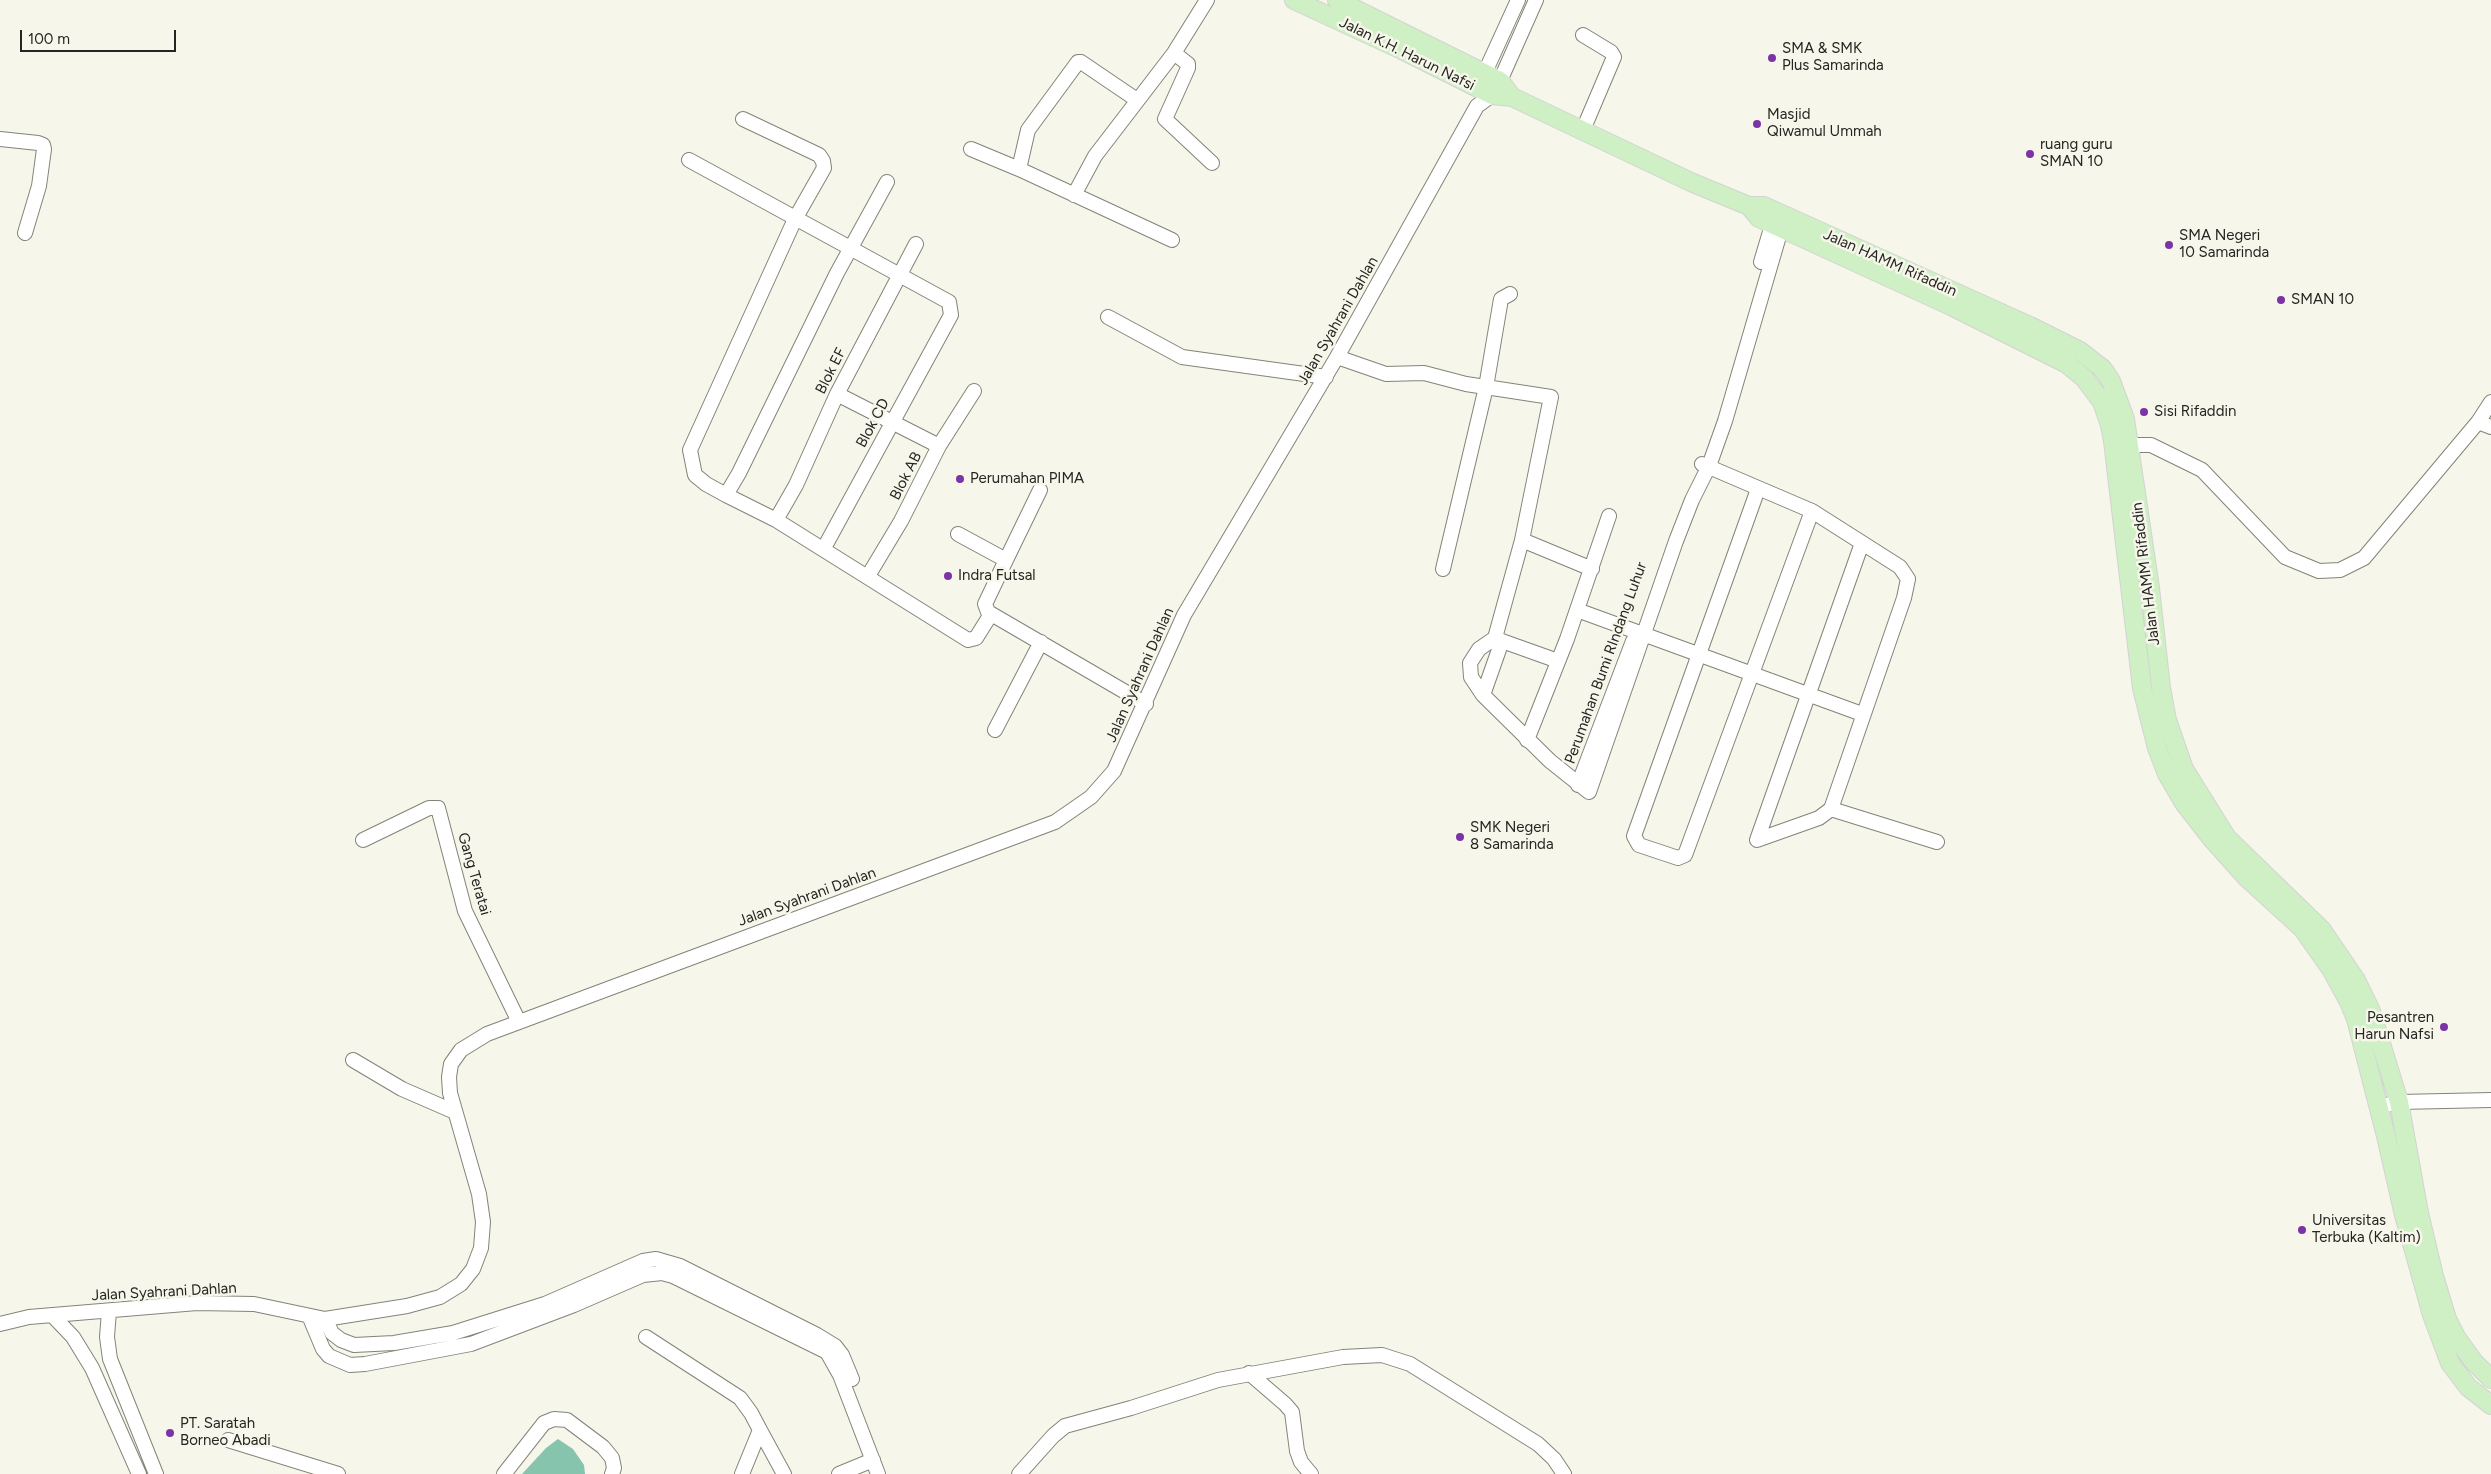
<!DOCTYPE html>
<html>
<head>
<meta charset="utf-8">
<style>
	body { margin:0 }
	#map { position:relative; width:2491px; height:1474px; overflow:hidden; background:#f6f6eb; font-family:Figtree,sans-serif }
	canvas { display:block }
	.scale { position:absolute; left:20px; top:30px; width:156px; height:22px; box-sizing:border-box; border:2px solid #252521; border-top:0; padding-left:6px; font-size:15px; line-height:18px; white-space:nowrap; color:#252521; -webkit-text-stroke:4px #f6f6eb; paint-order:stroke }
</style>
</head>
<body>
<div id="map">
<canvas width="2491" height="1474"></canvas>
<div class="scale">100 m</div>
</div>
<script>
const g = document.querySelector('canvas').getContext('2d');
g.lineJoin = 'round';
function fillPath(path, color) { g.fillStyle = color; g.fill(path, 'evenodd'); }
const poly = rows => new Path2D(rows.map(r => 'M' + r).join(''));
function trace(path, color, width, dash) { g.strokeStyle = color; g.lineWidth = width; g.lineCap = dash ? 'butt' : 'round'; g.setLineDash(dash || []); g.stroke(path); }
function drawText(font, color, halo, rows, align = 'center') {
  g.font = font + ' Figtree,sans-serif'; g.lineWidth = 5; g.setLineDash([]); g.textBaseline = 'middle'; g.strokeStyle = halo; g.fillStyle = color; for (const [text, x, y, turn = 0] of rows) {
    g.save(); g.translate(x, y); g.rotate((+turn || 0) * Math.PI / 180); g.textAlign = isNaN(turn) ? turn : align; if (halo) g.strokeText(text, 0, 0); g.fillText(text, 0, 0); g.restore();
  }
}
const water = poly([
	[558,1439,573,1449,584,1465,585,1474,522,1474,546,1448]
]);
const minor = poly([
	[1174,53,1188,64,1188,68,1165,119,1212,163],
	[1481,81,1518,0],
	[1137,100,1081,62,1078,62,1028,130,1019,169,1172,240],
	[1583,130,1614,57,1611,52,1583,35],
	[0,139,38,143,43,145,44,149,39,186,25,233],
	[971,149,1019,169],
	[689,160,949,302,951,315,824,548],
	[1074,195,1095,156,1174,53,1207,0],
	[916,244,837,394,796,485,776,520,968,640,976,638,991,614],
	[1761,262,1775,215],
	[1108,317,1182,357,1326,377],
	[1337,357,1386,374,1424,373,1466,384,1551,397,1522,540,1495,638,1502,641,1483,695,1550,761,1589,792,1676,541,1692,500,1709,466,1725,421,1784,219],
	[837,394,939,446],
	[2478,422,2491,402],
	[2129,445,2151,445,2202,470,2285,557,2319,571,2340,570,2364,558,2478,422,2491,427],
	[1702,464,1812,511,1900,567,1908,579,1904,598,1831,809,1819,818,1757,840,1862,543],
	[1758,489,1634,836,1639,845,1678,858,1685,855,1812,511],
	[726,495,706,484,695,475,690,450,795,219,824,168,823,161,819,155,743,119],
	[776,520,726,495,739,473,837,273,887,182],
	[958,534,1006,560,985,604,988,612,1146,704],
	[1522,540,1592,569],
	[1006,560,1040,490],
	[1443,569,1486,387,1501,299,1510,294],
	[868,576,901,521,939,446,974,391],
	[1577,610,1862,714],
	[1502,641,1558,661],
	[1483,695,1471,677,1470,663,1479,649,1495,638],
	[995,730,1041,642],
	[1527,740,1567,639,1609,516],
	[1578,785,1633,641],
	[1831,809,1937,842],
	[363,840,429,808,438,808,465,911,519,1022],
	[353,1060,402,1089,455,1112],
	[2378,1107,2399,1102,2491,1100],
	[109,1311,107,1337,110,1359,156,1474],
	[52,1315,73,1337,92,1368,139,1474],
	[310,1318,323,1349,329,1356,350,1365,365,1364,471,1344,574,1305,643,1275,662,1273,673,1276,827,1352,840,1375,878,1474],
	[325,1319,332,1333,341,1340,354,1345,394,1343,453,1333,545,1304,643,1261,656,1259,680,1266,817,1335,835,1346,842,1355,852,1379],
	[0,1324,29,1317,197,1303,254,1304,325,1319,407,1306,440,1297,461,1284,473,1269,481,1248,483,1222,479,1194,450,1093,449,1077,451,1064,461,1050,487,1034,1055,822,1091,797,1114,771,1184,615,1337,357,1477,106,1492,95,1500,81,1536,0],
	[646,1337,740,1398,751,1413,760,1430,742,1474],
	[1249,1373,1285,1404,1292,1412,1297,1451,1301,1462,1311,1474],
	[760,1430,784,1474],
	[228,1440,338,1474],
	[504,1474,544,1423,554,1419,567,1420,603,1447,612,1458,614,1468,612,1474],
	[839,1474,873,1460],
	[1019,1474,1053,1436,1065,1426,1131,1408,1218,1380,1343,1357,1382,1355,1410,1364,1538,1444,1554,1459,1564,1474]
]);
const major = poly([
	[1294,0,1402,50,1492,95,1512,97,1693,183,1749,206,1764,206,2030,326,2080,351,2103,369,2111,381,2125,419,2150,588,2161,688,2167,720,2184,769,2227,838,2322,930,2356,980,2371,1011,2399,1102,2419,1213,2434,1276,2447,1319,2456,1337,2474,1362,2491,1379],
	[1337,0,1500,81,1512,97],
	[1749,206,1759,218,1951,306,2067,364,2084,378,2102,402,2110,425,2113,441,2142,688,2157,748,2167,774,2184,803,2212,839,2246,877,2302,928,2331,969,2349,1002,2356,1019,2386,1136,2404,1215,2432,1315,2450,1363,2468,1387,2491,1405]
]);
const markers = [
	[1772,58,5,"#7c33a5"],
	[1757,124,5,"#7c33a5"],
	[2030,154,5,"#7c33a5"],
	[2169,245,5,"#7c33a5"],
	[2281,300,5,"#7c33a5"],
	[2144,412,5,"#7c33a5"],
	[960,479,5,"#7c33a5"],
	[948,576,5,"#7c33a5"],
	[1460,837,5,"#7c33a5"],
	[2444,1027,5,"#7c33a5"],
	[2302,1230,5,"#7c33a5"],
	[170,1433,5,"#7c33a5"]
];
const poiNames = [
	["SMA & SMK",1782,49],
	["Plus Samarinda",1782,66],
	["Masjid",1767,115],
	["Qiwamul Ummah",1767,132],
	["ruang guru",2040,145],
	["SMAN 10",2040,162],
	["SMA Negeri",2179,236],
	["10 Samarinda",2179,253],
	["SMAN 10",2291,300],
	["Sisi Rifaddin",2154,412],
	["Perumahan PIMA",970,479],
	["Indra Futsal",958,576],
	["SMK Negeri",1470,828],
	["8 Samarinda",1470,845],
	["Pesantren",2434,1018,"right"],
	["Harun Nafsi",2434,1035,"right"],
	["Universitas",2312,1221],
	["Terbuka (Kaltim)",2312,1238],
	["PT. Saratah",180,1424],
	["Borneo Abadi",180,1441]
];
const streetNames = [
	["Jalan K.H. Harun Nafsi",1407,54,26],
	["Jalan HAMM Rifaddin",1890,263,24],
	["Jalan Syahrani Dahlan",1338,321,-60],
	["Blok EF",831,371,-63],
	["Blok CD",873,423,-62],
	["Blok AB",906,476,-63],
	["Jalan HAMM Rifaddin",2146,574,-97],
	["Perumahan Bumi RIndang Luhur",1606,663,-70],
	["Jalan Syahrani Dahlan",1140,675,-66],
	["Gang Teratai",474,874,74],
	["Jalan Syahrani Dahlan",807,897,-20],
	["Jalan Syahrani Dahlan",164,1292,-3]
];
fillPath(water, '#86c4ae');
trace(minor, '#838379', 16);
trace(major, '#d3d3d3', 20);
trace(minor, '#fff', 14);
trace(major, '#cef0c4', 18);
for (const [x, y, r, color] of markers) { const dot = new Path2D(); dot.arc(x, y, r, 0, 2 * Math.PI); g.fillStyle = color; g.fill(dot); trace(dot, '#f6f6eb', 2); }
drawText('15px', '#252521', '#f6f6eb', poiNames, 'left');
drawText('15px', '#252521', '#f6f6eb', streetNames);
</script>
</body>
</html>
